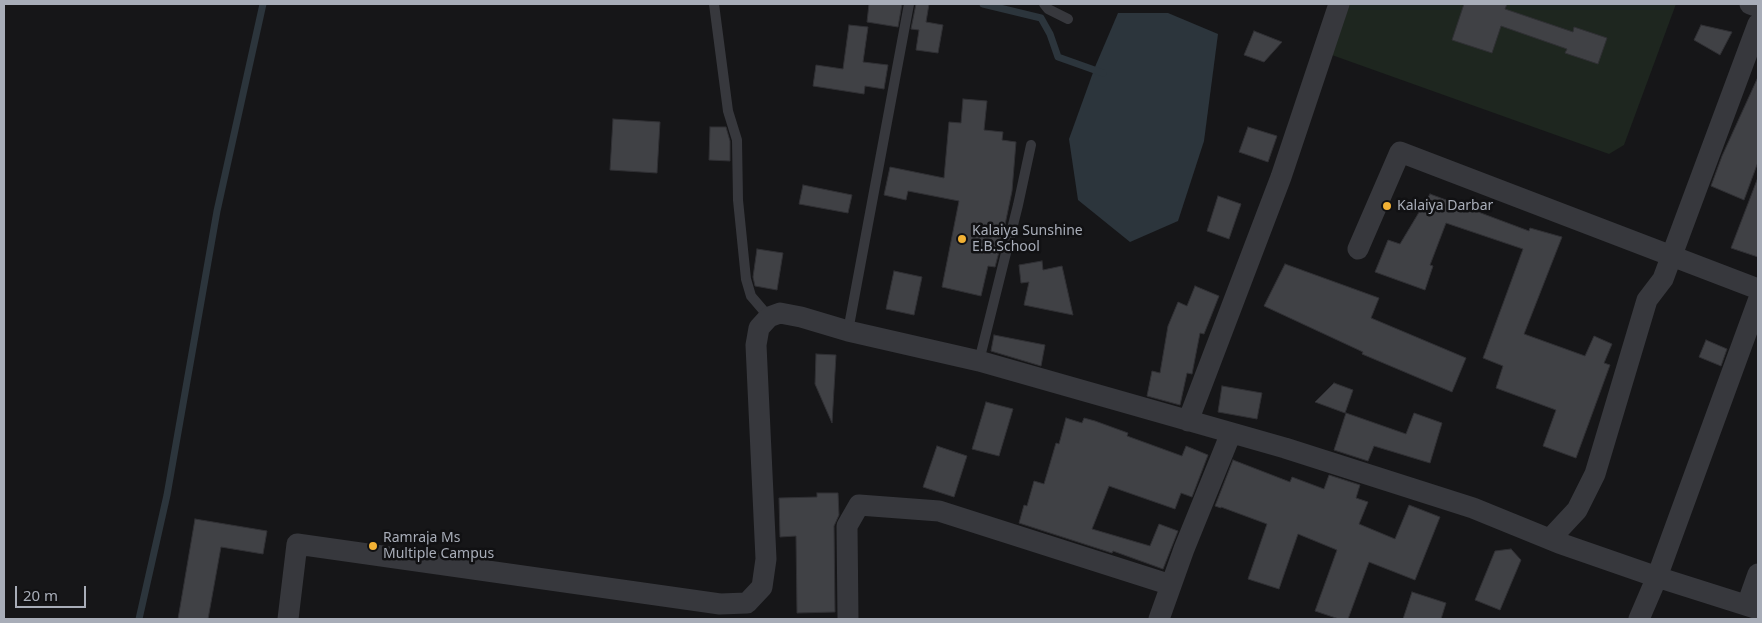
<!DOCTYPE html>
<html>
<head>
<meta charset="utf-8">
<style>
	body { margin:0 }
	#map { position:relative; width:1762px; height:623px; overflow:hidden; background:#161618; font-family:"Noto Sans",sans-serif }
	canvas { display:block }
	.frame { position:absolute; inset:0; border:5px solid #a8adb8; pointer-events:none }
	.scale { position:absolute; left:15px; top:586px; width:71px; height:22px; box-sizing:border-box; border:2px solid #a8adb8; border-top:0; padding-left:6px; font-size:15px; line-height:18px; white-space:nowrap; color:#a8adb8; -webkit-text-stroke:4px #111113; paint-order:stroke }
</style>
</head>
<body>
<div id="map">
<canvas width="1762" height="623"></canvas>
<div class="frame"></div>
<div class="scale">20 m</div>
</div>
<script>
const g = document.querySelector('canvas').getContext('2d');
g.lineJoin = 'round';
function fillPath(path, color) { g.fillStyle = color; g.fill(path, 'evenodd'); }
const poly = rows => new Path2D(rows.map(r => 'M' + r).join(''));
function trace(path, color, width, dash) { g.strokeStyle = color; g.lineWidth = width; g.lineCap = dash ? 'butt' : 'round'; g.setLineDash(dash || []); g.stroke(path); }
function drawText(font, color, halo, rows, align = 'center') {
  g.font = font + ' "Noto Sans",sans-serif'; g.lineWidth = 5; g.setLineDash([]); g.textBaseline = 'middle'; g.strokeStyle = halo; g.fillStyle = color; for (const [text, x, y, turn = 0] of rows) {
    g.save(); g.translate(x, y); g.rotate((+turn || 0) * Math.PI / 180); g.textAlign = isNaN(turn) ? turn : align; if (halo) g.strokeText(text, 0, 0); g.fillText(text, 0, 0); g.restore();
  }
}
const green = poly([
	[1348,4,1676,4,1624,145,1609,154,1329,54]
]);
const water = poly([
	[1118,13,1168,13,1218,34,1204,141,1178,221,1130,242,1078,200,1069,139,1095,67]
]);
const stream = poly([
	[983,4,1041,18,1050,34,1058,57,1103,73],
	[139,619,167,495,217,211,263,4]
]);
const building = poly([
	[869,4,902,4,898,27,867,22,869,4],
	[916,4,929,4,926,22,943,25,938,53,916,50,919,30,911,29,916,4],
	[1464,4,1507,4,1505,9,1573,32,1574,27,1607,38,1598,64,1565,53,1567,49,1501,26,1492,53,1452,40,1464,4],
	[849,25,868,27,863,62,888,65,884,89,865,86,864,94,813,86,816,65,843,69,849,25],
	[1701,25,1732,32,1720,55,1694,40,1701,25],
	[1254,31,1282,42,1264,62,1244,55,1254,31],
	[1758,77,1758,162,1744,200,1711,186,1722,156,1758,77],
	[963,99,987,101,984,130,1003,132,1002,140,1016,142,1012,191,1001,244,995,267,988,266,981,296,942,287,959,201,908,191,906,200,884,195,890,167,944,178,949,122,961,123,963,99],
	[613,119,660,122,657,173,610,170,613,119],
	[710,127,726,127,730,141,730,161,709,160,710,127],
	[1248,127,1277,136,1268,162,1239,152,1248,127],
	[1757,180,1758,180,1758,257,1731,248,1757,180],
	[803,185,852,195,848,213,799,204,803,185],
	[1430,194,1529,231,1530,228,1562,237,1524,334,1585,356,1594,336,1612,344,1604,363,1610,365,1576,458,1543,446,1556,410,1496,388,1503,366,1483,358,1523,249,1446,223,1430,265,1433,266,1425,290,1375,272,1388,240,1400,244,1430,194],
	[1218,196,1241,204,1229,239,1207,231,1218,196],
	[757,249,783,253,777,290,755,286,753,277,757,249],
	[1042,261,1043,270,1062,266,1073,315,1024,305,1029,282,1021,283,1019,265,1042,261],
	[1285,264,1379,298,1371,318,1466,358,1452,392,1362,354,1363,352,1264,306,1285,264],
	[894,271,922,277,914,315,886,309,894,271],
	[1195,286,1219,296,1204,334,1200,333,1192,374,1187,373,1180,405,1147,396,1152,371,1160,373,1168,326,1178,302,1187,306,1195,286],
	[994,335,1045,345,1041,366,991,351,994,335],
	[1706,340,1727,349,1721,366,1699,357,1706,340],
	[816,354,836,355,832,423,815,384,816,354],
	[1334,383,1353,390,1345,413,1315,402,1334,383],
	[1222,386,1262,393,1257,419,1218,412,1222,386],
	[986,402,1013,409,999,456,972,449,986,402],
	[1346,413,1406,434,1414,413,1442,423,1430,463,1374,446,1368,461,1334,450,1346,413],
	[1066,418,1082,423,1084,418,1095,421,1128,433,1127,436,1182,456,1186,446,1208,455,1192,497,1181,493,1175,509,1109,486,1092,529,1150,546,1159,524,1178,531,1163,569,1113,551,1112,553,1019,523,1024,505,1027,506,1034,481,1044,484,1056,443,1059,444,1066,418],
	[937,446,967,456,954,497,923,487,937,446],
	[1233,460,1290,482,1292,477,1324,489,1329,475,1360,485,1356,498,1368,502,1359,524,1395,539,1409,505,1440,517,1415,580,1369,562,1348,619,1339,619,1315,611,1337,550,1298,534,1279,589,1248,579,1267,524,1221,507,1221,508,1215,506,1233,460],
	[817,493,838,493,839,515,834,526,835,612,797,613,796,536,780,537,779,498,817,497,817,493],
	[195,519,267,531,263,554,221,547,208,619,178,619,195,519],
	[1511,549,1521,560,1500,610,1475,600,1495,551,1511,549],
	[1412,592,1446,603,1441,619,1403,619,1412,592]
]);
const lane = poly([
	[714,4,728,111,737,140,738,200,746,279,751,296,769,317],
	[1044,4,1048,9,1068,19],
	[848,331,909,4],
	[979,361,1018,205,1031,145]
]);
const street = poly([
	[1750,4,1758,7],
	[1358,249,1400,152,1758,289],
	[1188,421,1281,177,1339,4],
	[1550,539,1577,510,1595,474,1647,300,1663,279,1758,24],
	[1747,605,1758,574],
	[288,619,297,544,720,604,747,603,762,587,766,559,756,345,759,328,769,317,780,313,801,317,848,331,979,361,1285,448,1473,508,1559,543,1657,577,1758,609],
	[848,619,847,526,859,505,939,511,1171,585],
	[1159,619,1184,549,1231,433],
	[1639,619,1657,577,1758,301]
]);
const markers = [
	[1387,206,5,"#f2b134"],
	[962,239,5,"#f2b134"],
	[373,546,5,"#f2b134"]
];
const poiNames = [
	["Kalaiya Darbar",1397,206],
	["Kalaiya Sunshine",972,231],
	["E.B.School",972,247],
	["Ramraja Ms",383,538],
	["Multiple Campus",383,554]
];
fillPath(green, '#1e261f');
fillPath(water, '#2c353c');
trace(stream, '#2c353c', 7);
fillPath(building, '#404145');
trace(building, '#303034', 1);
trace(lane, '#37383d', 10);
trace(street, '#37383d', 21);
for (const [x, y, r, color] of markers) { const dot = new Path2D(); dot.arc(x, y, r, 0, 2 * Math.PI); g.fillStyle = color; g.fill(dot); trace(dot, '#111113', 2); }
drawText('14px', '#a8adb8', '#111113', poiNames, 'left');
</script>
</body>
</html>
